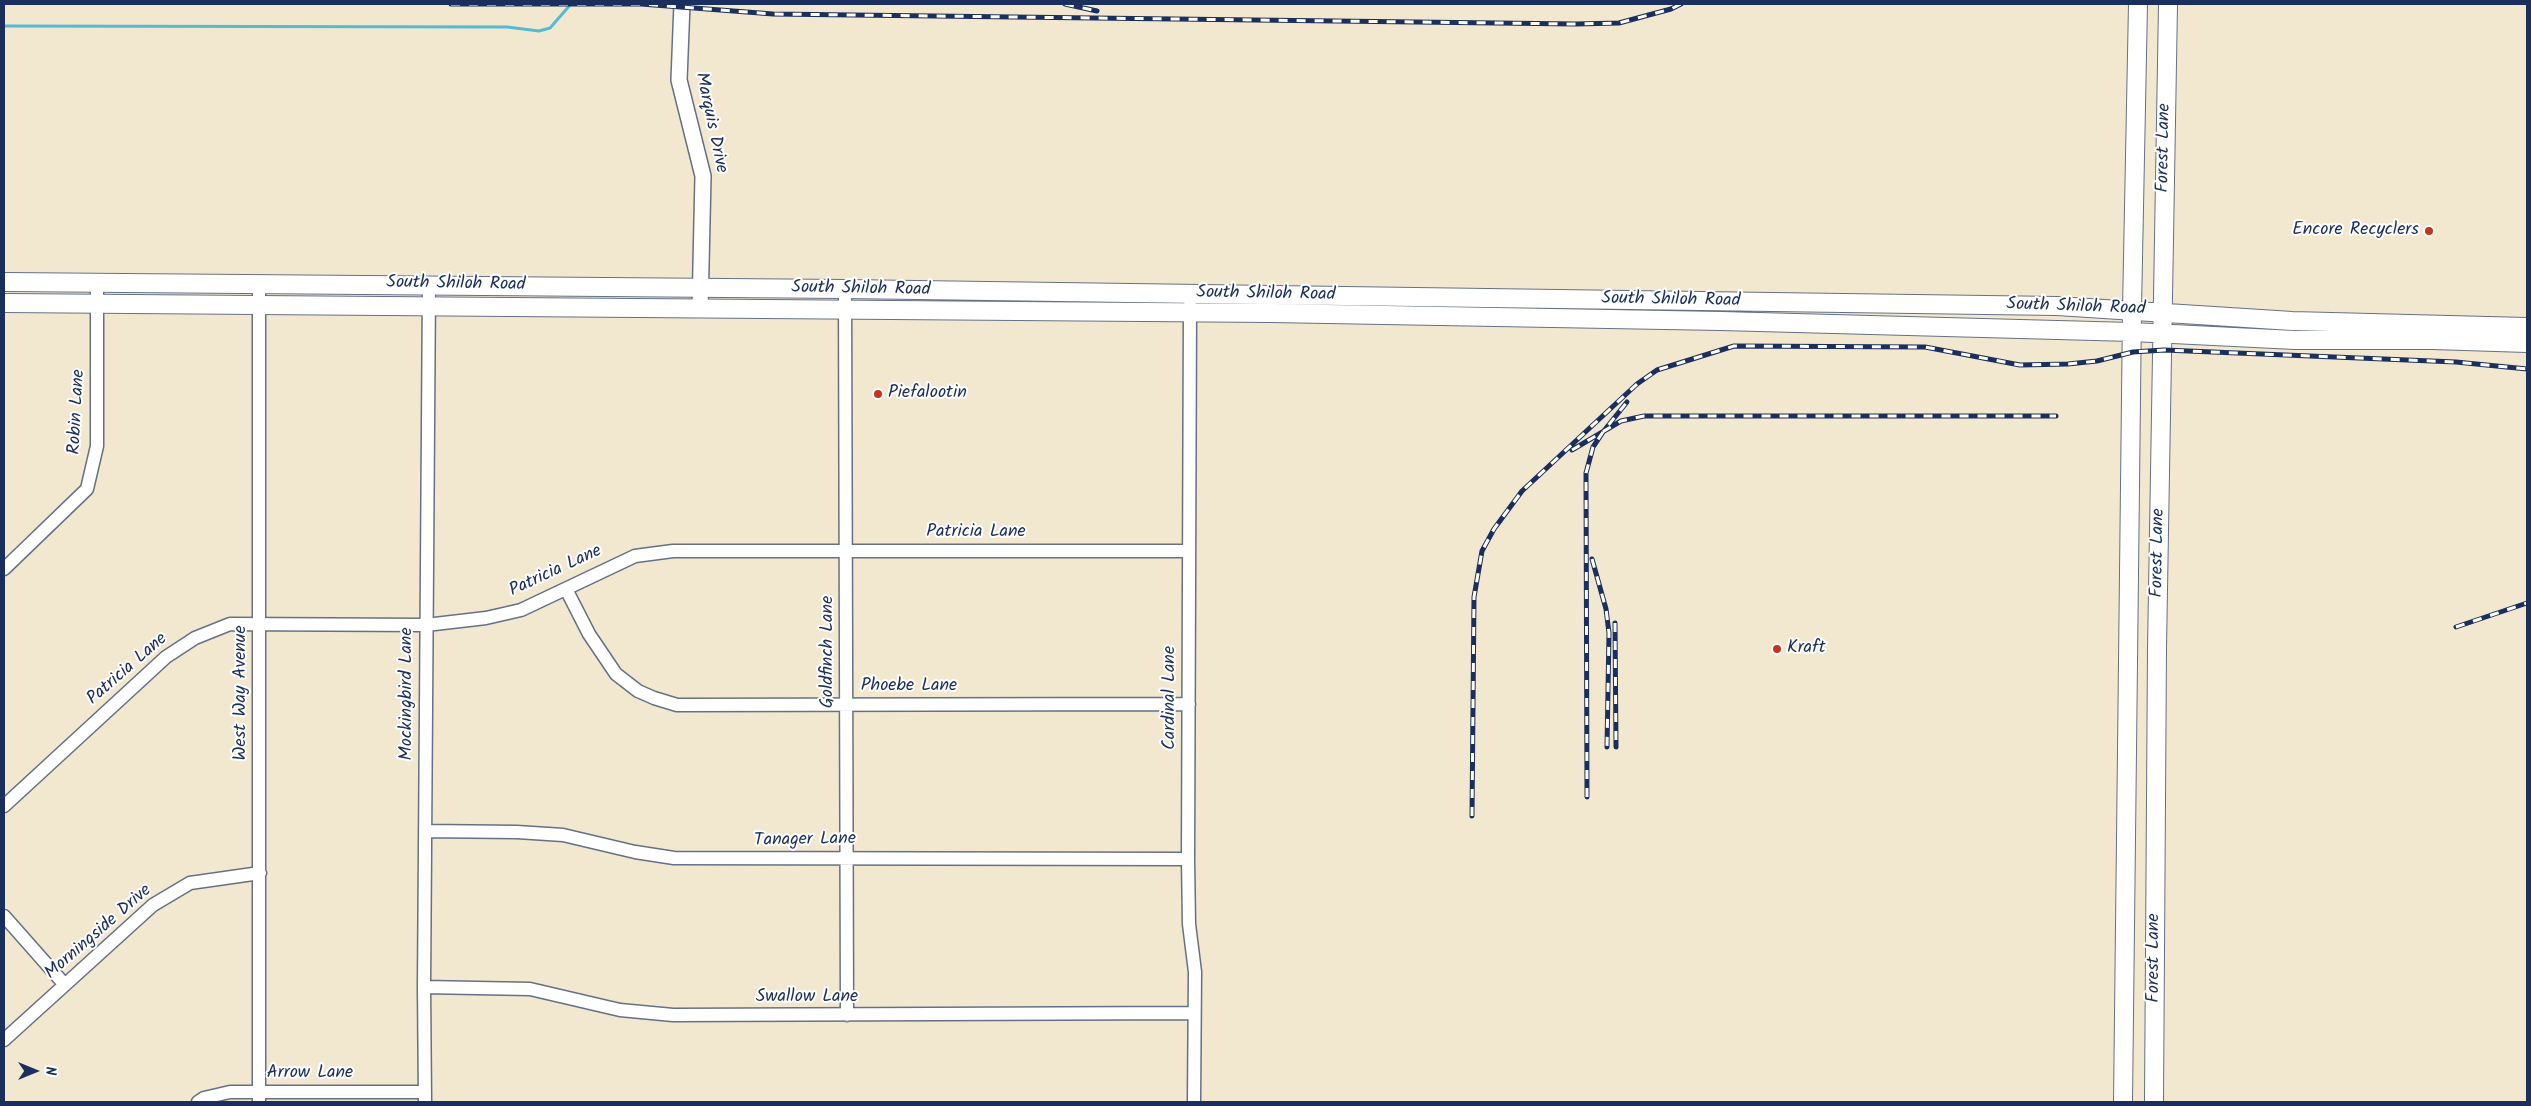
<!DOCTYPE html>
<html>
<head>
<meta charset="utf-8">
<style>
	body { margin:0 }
	#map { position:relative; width:2531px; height:1106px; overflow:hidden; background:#f2e8cf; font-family:Kalam,sans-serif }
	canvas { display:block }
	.frame { position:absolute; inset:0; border:5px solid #1b2f5e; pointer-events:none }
	.north { position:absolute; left:10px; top:1046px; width:50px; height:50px; -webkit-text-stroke:4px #fff; paint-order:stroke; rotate:90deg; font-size:14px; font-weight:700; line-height:20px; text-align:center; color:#1b2f5e }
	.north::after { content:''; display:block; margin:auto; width:18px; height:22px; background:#1b2f5e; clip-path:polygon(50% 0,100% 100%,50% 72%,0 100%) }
</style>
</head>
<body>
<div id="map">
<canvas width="2531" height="1106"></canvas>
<div class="frame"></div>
<div class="north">N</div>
</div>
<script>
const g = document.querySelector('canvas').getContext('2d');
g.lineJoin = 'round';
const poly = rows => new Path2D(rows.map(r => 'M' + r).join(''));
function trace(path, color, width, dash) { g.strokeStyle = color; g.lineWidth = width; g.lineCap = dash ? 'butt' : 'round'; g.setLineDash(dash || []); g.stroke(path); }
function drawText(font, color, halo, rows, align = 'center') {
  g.font = font + ' Kalam,sans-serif'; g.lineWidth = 4; g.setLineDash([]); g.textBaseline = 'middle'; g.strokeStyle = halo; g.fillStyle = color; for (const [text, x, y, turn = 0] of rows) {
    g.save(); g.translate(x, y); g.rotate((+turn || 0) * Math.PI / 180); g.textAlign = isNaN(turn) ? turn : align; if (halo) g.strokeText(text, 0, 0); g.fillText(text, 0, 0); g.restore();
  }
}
const stream = poly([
	[4,26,507,27,539,31,550,28,571,4]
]);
const minor = poly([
	[845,289,847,1015],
	[1190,305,1188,859,1189,924,1195,972,1194,1102],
	[4,569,87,489,97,446,97,282],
	[566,589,589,634,616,674,638,691,654,698,677,705,1189,704],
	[4,806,166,657,195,638,230,624,426,625,486,618,521,610,635,556,673,551,1189,551],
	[425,831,517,832,563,835,635,852,674,858,1188,859],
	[4,916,65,985],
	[424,987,530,989,620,1010,673,1015,1194,1013],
	[4,1040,153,905,190,883,260,873],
	[198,1102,204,1098,230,1092,425,1092],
	[259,1102,259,283],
	[425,1102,424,987,429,285]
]);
const tertiary = poly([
	[682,4,679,80,703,176,700,309]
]);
const secondary = poly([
	[4,282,845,289,2057,306,2292,321,2527,327],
	[4,303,1271,313,1721,321,2132,332,2295,340,2433,340,2527,343],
	[2123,1102,2132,309,2138,4],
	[2154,1102,2157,648,2168,4]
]);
const rail = poly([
	[451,4,641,4,773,14,1576,24,1619,23,1671,9,1681,4],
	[1065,4,1097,11],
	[1572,450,1621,421,1644,416,2056,416],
	[1592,559,1606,609,1609,633,1607,747],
	[1615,623,1616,747],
	[2456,627,2527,603],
	[1587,797,1586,473,1593,447,1603,432,1627,402],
	[1472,816,1474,597,1482,551,1494,529,1522,491,1637,384,1657,370,1734,346,1925,347,2020,365,2068,364,2097,361,2133,352,2164,350,2456,362,2527,369]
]);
const markers = [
	[2429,231,5,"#c8321e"],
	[878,394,5,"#c8321e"],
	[1777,649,5,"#c8321e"]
];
const streetNames = [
	["Marquis Drive",710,123,78],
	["Forest Lane",2165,148,-89],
	["South Shiloh Road",456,285,1],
	["South Shiloh Road",861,290,1],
	["South Shiloh Road",1266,295,1],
	["South Shiloh Road",1671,301,1],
	["South Shiloh Road",2076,308,2],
	["Robin Lane",78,412,-87],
	["Patricia Lane",976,533],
	["Forest Lane",2159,553,-89],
	["Patricia Lane",556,572,-25],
	["Goldfinch Lane",829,652,-90],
	["Patricia Lane",128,670,-41],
	["Phoebe Lane",909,687],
	["West Way Avenue",242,693,-90],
	["Mockingbird Lane",408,694,-90],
	["Cardinal Lane",1171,698,-90],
	["Tanager Lane",805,841,-1],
	["Morningside Drive",99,933,-41],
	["Forest Lane",2155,958,-90],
	["Swallow Lane",807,998],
	["Arrow Lane",310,1074]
];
const poiNames = [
	["Encore Recyclers",2419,231,"right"],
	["Piefalootin",888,394],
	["Kraft",1787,649]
];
trace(stream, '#54bbd2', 3);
trace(minor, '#667086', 15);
trace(tertiary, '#667086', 18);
trace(secondary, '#667086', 20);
trace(minor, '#fff', 12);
trace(tertiary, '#fff', 15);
trace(secondary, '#fff', 18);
trace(rail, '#1b2f5e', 5);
trace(rail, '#fff', 3, [9]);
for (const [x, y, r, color] of markers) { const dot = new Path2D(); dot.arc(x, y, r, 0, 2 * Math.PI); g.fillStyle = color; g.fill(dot); trace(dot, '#fff', 2); }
drawText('18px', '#1b2f5e', '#fff', streetNames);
drawText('18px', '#1b2f5e', '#fff', poiNames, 'left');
</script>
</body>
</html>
